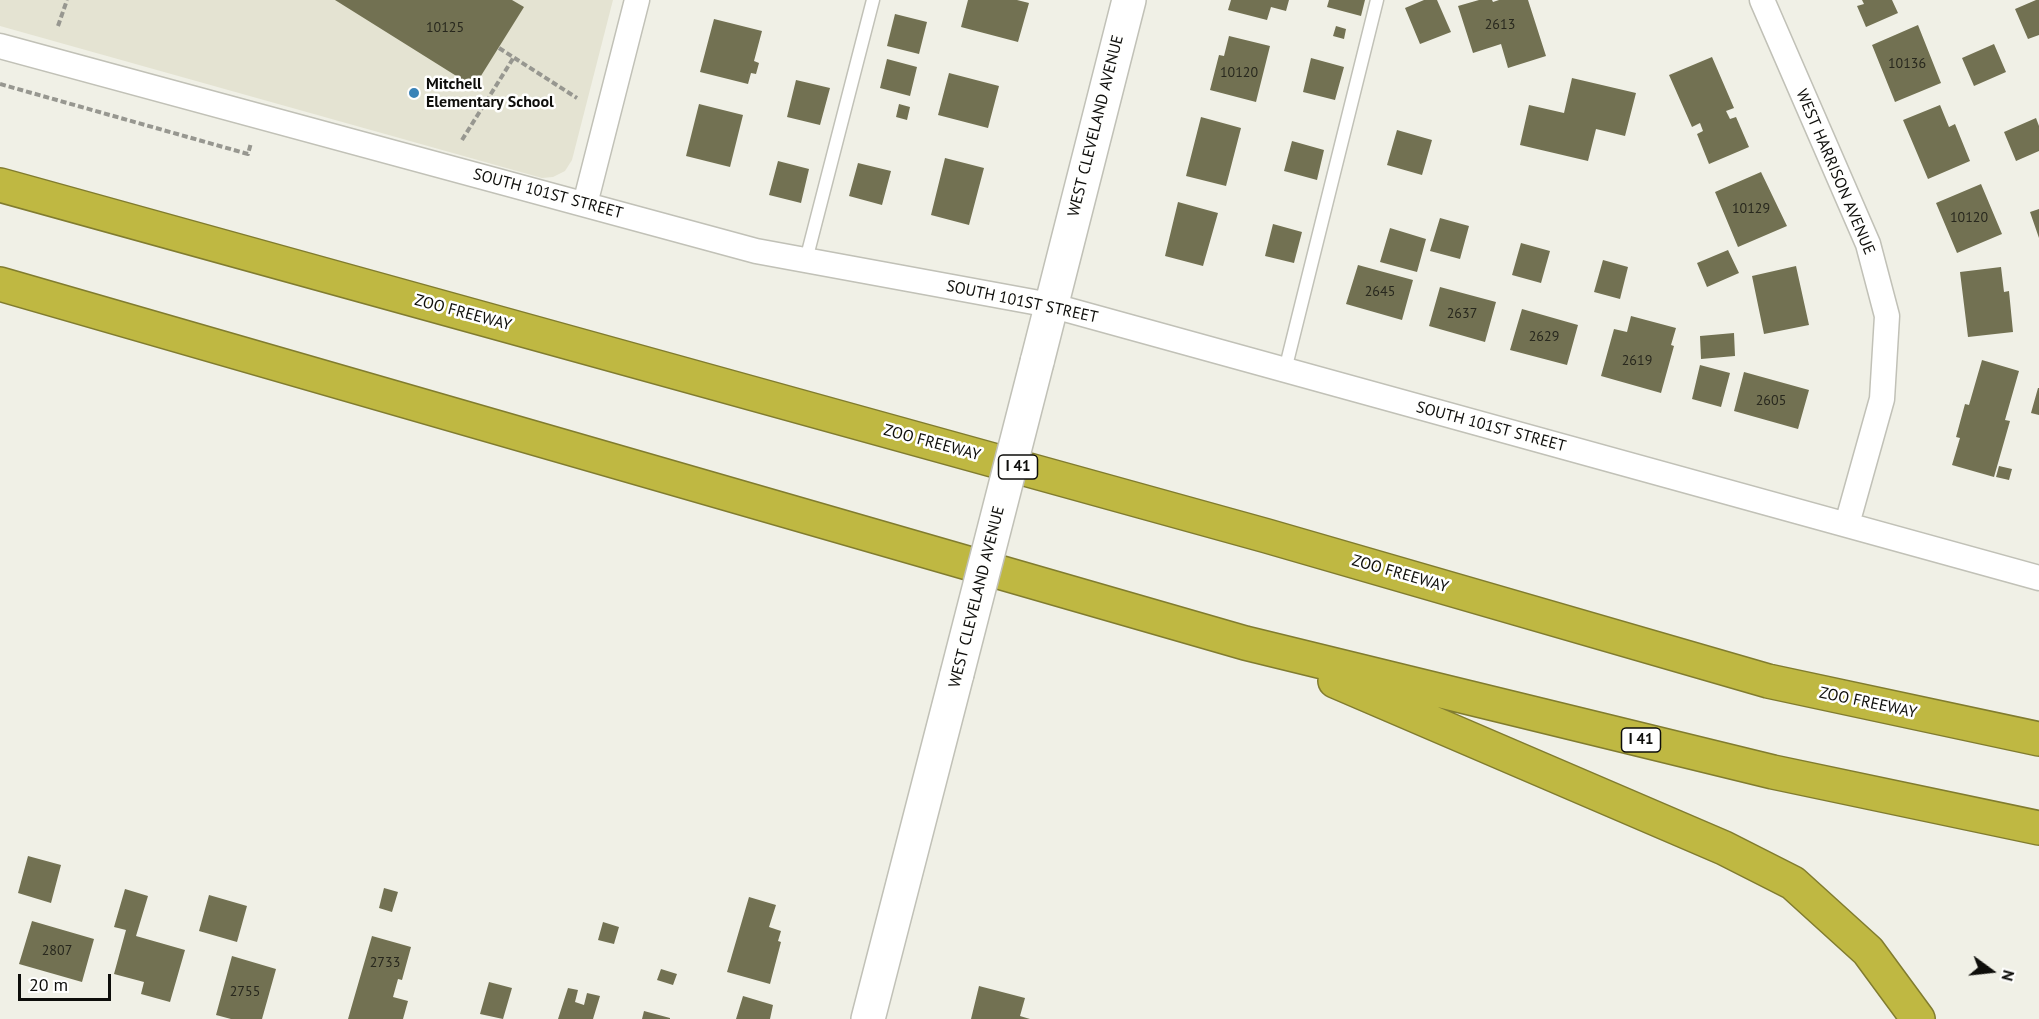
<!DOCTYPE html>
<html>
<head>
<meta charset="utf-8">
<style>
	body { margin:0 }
	#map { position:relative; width:2039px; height:1019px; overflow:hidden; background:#f0f0e6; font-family:"PT Sans",sans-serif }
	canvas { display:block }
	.north { position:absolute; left:1961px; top:941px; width:60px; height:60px; -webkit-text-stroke:4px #fffffe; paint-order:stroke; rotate:105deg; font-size:16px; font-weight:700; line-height:24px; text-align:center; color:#0e0e0b }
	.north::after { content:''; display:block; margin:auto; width:21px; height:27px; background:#0e0e0b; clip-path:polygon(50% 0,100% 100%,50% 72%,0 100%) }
	.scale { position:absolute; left:18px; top:974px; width:93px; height:27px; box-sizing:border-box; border:3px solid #0e0e0b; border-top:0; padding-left:8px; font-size:18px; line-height:21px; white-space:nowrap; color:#0e0e0b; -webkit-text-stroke:4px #fffffe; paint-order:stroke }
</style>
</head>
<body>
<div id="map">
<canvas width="2039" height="1019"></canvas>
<div class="north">N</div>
<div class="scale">20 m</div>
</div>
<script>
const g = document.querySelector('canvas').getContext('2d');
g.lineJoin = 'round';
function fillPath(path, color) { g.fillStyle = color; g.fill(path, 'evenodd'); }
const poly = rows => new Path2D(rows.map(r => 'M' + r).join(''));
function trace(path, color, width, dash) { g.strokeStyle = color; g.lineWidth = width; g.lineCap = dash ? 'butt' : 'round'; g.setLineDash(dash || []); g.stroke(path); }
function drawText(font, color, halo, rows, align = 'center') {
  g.font = font + ' "PT Sans",sans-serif'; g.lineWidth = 5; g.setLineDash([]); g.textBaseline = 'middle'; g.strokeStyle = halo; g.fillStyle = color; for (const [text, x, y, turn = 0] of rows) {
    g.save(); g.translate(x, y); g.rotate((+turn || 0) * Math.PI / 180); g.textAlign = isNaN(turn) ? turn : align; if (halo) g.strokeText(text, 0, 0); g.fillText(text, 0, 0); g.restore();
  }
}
const built = poly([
	[0,0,613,0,572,160,565,171,553,177,542,178,0,26]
]);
const building = poly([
	[335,0,512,0,524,7,474,87],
	[968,0,1017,0,1029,3,1018,42,961,27],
	[1231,0,1289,0,1286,11,1271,7,1267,20,1228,10],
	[1329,0,1365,0,1361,16,1327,7],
	[1424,0,1437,0,1451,32,1420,44,1405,8],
	[1479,0,1492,0,1493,2,1499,0,1528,0,1546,56,1508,68,1501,44,1473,53,1458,6],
	[1862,0,1892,0,1898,13,1866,27,1857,6,1864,4],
	[2036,0,2039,0,2039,35,2028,39,2015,9],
	[895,14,927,22,919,54,887,46],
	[714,19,762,31,754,61,759,63,756,74,751,73,748,84,700,72],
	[1918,25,1941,83,1895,102,1872,45],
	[1336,26,1346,29,1344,39,1333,36],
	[1229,36,1270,46,1256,102,1210,90,1219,55,1224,56],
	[1994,44,2006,72,1974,86,1962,58],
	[1712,57,1734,108,1726,111,1730,119,1736,117,1749,147,1709,164,1697,134,1703,131,1700,123,1692,127,1669,75],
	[1311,58,1344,67,1335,100,1303,92],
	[887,59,917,67,910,96,880,88],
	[949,73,999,86,988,128,938,115],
	[1572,78,1636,93,1625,136,1596,129,1588,161,1520,145,1529,105,1564,113],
	[796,80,830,88,820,125,787,117],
	[699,104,743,115,730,167,686,156],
	[899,104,910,107,907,120,896,117],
	[1940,105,1949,127,1955,124,1970,161,1928,179,1903,120],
	[1201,117,1241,128,1226,186,1186,176],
	[2036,118,2039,126,2039,151,2016,161,2004,132],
	[1397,130,1432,140,1422,175,1387,165],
	[1292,141,1324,150,1317,180,1284,171],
	[945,158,984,168,969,225,931,215],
	[778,161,809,169,801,203,769,195],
	[858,163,891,171,882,205,849,196],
	[1761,172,1787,226,1738,247,1715,192],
	[1981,184,2002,234,1957,253,1936,203],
	[1178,202,1218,213,1203,266,1165,256],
	[2039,209,2039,238,2030,212],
	[1440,218,1469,226,1460,259,1430,251],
	[1273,224,1302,232,1294,263,1265,256],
	[1390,228,1426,239,1417,272,1380,262],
	[1521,243,1550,251,1541,283,1512,275],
	[1728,250,1739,273,1707,287,1697,263],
	[1603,260,1628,267,1620,299,1594,292],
	[1358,265,1413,280,1402,320,1346,304],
	[1796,266,1809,325,1764,334,1752,276],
	[2001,267,2004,292,2009,291,2013,332,1968,337,1960,272],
	[1440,287,1496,302,1485,342,1429,326],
	[1522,309,1578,325,1567,365,1510,350],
	[1631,316,1676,328,1671,345,1674,346,1661,393,1601,376,1614,329,1627,332],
	[1734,333,1735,356,1701,359,1700,336],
	[1982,360,2019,371,2005,420,2010,421,1994,477,1952,465,1960,438,1956,437,1965,404,1969,405],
	[1700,365,1730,373,1721,407,1692,399],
	[1744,372,1809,390,1798,429,1734,411],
	[2038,388,2039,388,2039,415,2031,413],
	[1999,466,2012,469,2009,480,1996,477],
	[28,856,61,865,51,903,18,893],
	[384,888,398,892,392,912,379,908],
	[125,889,148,896,136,936,185,950,170,1002,141,994,144,982,114,974,126,930,114,927],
	[209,895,247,906,237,942,199,931],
	[749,897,776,905,769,927,781,931,778,941,781,942,770,984,727,972],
	[32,921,94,939,82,982,19,964],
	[603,922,619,927,614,944,598,940],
	[372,936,411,947,402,980,398,979,393,997,408,1001,403,1019,348,1019],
	[232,956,276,969,262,1019,231,1019,216,1015],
	[661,969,677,974,673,985,657,980],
	[489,982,512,988,503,1019,480,1014],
	[979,986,1025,998,1020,1016,1030,1019,971,1019],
	[568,988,578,990,575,1002,584,1005,587,993,600,996,593,1019,558,1019],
	[743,996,773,1005,770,1019,736,1019],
	[644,1011,670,1018,670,1019,642,1019]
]);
const path = poly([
	[58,26,67,0],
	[499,48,577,98],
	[0,84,248,154,251,143],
	[462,140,514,57]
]);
const lane = poly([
	[806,260,873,0],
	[1285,370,1377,0]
]);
const street = poly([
	[1762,0,1868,244,1887,316,1882,399,1847,524],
	[0,46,756,251,1050,305,2039,578],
	[585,204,637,0]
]);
const secondary = poly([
	[1037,362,1129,0],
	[868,1019,957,674]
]);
const highway = poly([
	[0,185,1267,536,1768,681,2039,739],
	[0,284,1245,643,1773,772,2039,828],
	[1335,681,1724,848,1793,883,1868,951,1918,1019]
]);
const secondaryBridge = poly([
	[957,674,1037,362]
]);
const markers = [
	[414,93,6,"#3983b7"]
];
const numberNames = [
	["2613",1500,25],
	["10125",445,28],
	["10136",1907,64],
	["10120",1239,73],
	["10129",1751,209],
	["10120",1969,218],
	["2645",1380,292],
	["2637",1462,314],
	["2629",1544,337],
	["2619",1637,361],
	["2605",1771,401],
	["2807",57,951],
	["2733",385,963],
	["2755",245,992]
];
const shields = [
	[1018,467,39],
	[1641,740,39]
];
const shieldNames = [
	["I 41",1018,467],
	["I 41",1641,740]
];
const poiNames = [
	["Mitchell",426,84],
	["Elementary School",426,102]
];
const streetNames = [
	["WEST CLEVELAND AVENUE",1096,126,-76],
	["WEST HARRISON AVENUE",1835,172,67],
	["SOUTH 101ST STREET",548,194,15],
	["SOUTH 101ST STREET",1022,302,12],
	["ZOO FREEWAY",463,313,15],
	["SOUTH 101ST STREET",1491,427,15],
	["ZOO FREEWAY",932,443,15],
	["ZOO FREEWAY",1400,574,16],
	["WEST CLEVELAND AVENUE",977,597,-76],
	["ZOO FREEWAY",1868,703,12]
];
fillPath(built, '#e4e3d2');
fillPath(building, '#727152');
trace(lane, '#c1c1b7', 15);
trace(street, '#c1c1b7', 27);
trace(secondary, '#c1c1b7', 36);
trace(highway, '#817c2f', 36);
trace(path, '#979790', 4, [6, 3]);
trace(lane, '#fff', 12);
trace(street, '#fff', 24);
trace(secondary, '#fff', 33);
trace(highway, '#bfb842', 33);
trace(secondaryBridge, '#c1c1b7', 36, []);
trace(secondaryBridge, '#fff', 33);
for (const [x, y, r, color] of markers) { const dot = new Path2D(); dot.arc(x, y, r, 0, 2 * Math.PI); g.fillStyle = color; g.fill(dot); trace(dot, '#fffffe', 2); }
drawText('14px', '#27271d', null, numberNames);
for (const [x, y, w] of shields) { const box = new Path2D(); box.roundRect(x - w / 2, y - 12, w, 24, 4.5); g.fillStyle = '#fffffe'; g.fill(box); trace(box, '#0e0e0b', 1.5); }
drawText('bold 15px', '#0e0e0b', null, shieldNames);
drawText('bold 16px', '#0e0e0b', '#fffffe', poiNames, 'left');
drawText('16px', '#0e0e0b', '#fffffe', streetNames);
</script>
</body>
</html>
